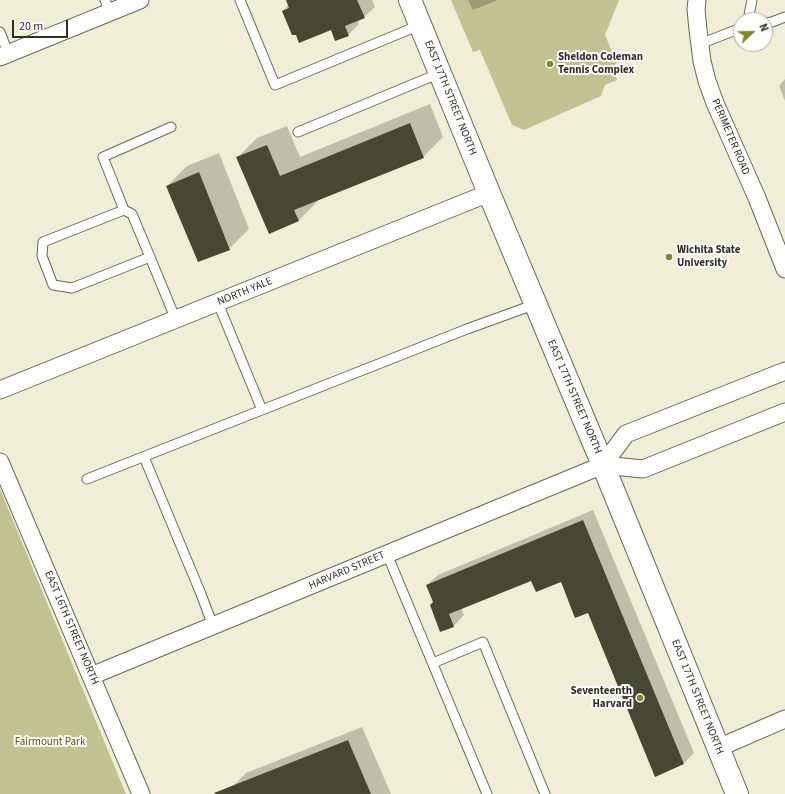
<!DOCTYPE html>
<html>
<head>
<meta charset="utf-8">
<style>
	body { margin:0 }
	#map { position:relative; width:785px; height:794px; overflow:hidden; background:#eeefd6; font-family:"Source Sans 3",sans-serif }
	canvas { display:block }
	.north { position:absolute; left:733px; top:12px; width:40px; height:40px; box-sizing:border-box; background:#fff; border:1px solid #acaca8; border-radius:50%; rotate:68deg; font-size:11px; font-weight:700; line-height:16px; text-align:center; color:#2f2f25 }
	.north::after { content:''; display:block; margin:auto; width:14px; height:18px; background:#84822b; clip-path:polygon(50% 0,100% 100%,50% 72%,0 100%) }
	.scale { position:absolute; left:12px; top:20px; width:56px; height:18px; box-sizing:border-box; border:2px solid #2f2f25; border-top:0; padding-left:5px; font-size:12px; line-height:14px; white-space:nowrap; color:#2f2f25; -webkit-text-stroke:3px #fff; paint-order:stroke }
</style>
</head>
<body>
<div id="map">
<canvas width="785" height="794"></canvas>
<div class="north">N</div>
<div class="scale">20 m</div>
</div>
<script>
const g = document.querySelector('canvas').getContext('2d');
g.lineJoin = 'round';
function fillPath(path, color) { g.fillStyle = color; g.fill(path, 'evenodd'); }
const poly = rows => new Path2D(rows.map(r => 'M' + r).join(''));
function trace(path, color, width, dash) { g.strokeStyle = color; g.lineWidth = width; g.lineCap = dash ? 'butt' : 'round'; g.setLineDash(dash || []); g.stroke(path); }
function drawText(font, color, halo, rows, align = 'center') {
  g.font = font + ' "Source Sans 3",sans-serif'; g.lineWidth = 4; g.setLineDash([]); g.textBaseline = 'middle'; g.strokeStyle = halo; g.fillStyle = color; for (const [text, x, y, turn = 0] of rows) {
    g.save(); g.translate(x, y); g.rotate((+turn || 0) * Math.PI / 180); g.textAlign = isNaN(turn) ? turn : align; if (halo) g.strokeText(text, 0, 0); g.fillText(text, 0, 0); g.restore();
  }
}
const green = poly([
	[451,0,619,0,605,35,617,63,613,66,617,80,605,85,601,96,524,130,512,125,480,50,473,52],
	[0,489,126,794,0,794]
]);
const shadow = poly([
	[288,0,372,0,375,7,364,17,358,20,359,24,348,35,331,29,296,34,283,11,289,4],
	[468,0,498,0,473,10],
	[785,79,785,101,779,86],
	[430,104,443,137,423,157,318,200,318,201,298,221,237,158,257,138,287,126,300,157],
	[219,153,249,229,229,249,167,186,187,166],
	[593,510,694,753,684,763,655,776,588,612,561,581,532,580,461,608,464,615,454,626,441,631,434,602,427,585,438,575],
	[362,727,391,794,235,794,232,787,246,773]
]);
const building = poly([
	[286,0,357,0,365,18,345,26,349,36,335,41,331,30,299,43,296,35,292,35,282,11,289,8],
	[410,123,424,158,294,210,299,221,269,234,236,157,267,145,280,176],
	[199,172,230,250,198,262,166,186],
	[583,520,684,764,655,777,588,613,575,618,561,582,536,592,531,581,449,614,454,627,440,632,430,605,433,602,426,585],
	[348,740,371,794,215,794,214,793]
]);
const service = poly([
	[105,0,110,12],
	[240,0,275,85,420,25],
	[748,20,752,0],
	[765,23,772,22,785,17],
	[0,32,8,53],
	[700,44,741,28],
	[298,132,440,73],
	[124,210,103,157,171,127],
	[150,257,72,288,53,285,42,256,43,242,124,210,132,214,150,257,176,320],
	[218,303,262,410],
	[144,457,201,594,213,626],
	[87,479,467,329,536,304],
	[387,554,487,794],
	[433,663,483,642,545,794]
]);
const minor = poly([
	[697,0,696,9,698,30,702,61,707,81,715,103,757,198,785,269],
	[0,57,140,0],
	[0,390,489,193],
	[0,462,141,794],
	[603,465,626,434,785,371],
	[91,676,603,465,643,469,785,412],
	[718,748,785,719]
]);
const tertiary = poly([
	[410,0,489,193,603,465,737,794]
]);
const markers = [
	[550,64,4,"#84822b"],
	[669,257,4,"#84822b"],
	[640,698,4,"#84822b"]
];
const poiNames = [
	["Sheldon Coleman",558,58],
	["Tennis Complex",558,71],
	["Wichita State",677,251],
	["University",677,264],
	["Seventeenth",632,692,"right"],
	["Harvard",632,705,"right"]
];
const streetNames = [
	["EAST 17TH STREET NORTH",450,98,68],
	["PERIMETER ROAD",730,137,67],
	["NORTH YALE",245,292,-22],
	["EAST 17TH STREET NORTH",574,397,67],
	["HARVARD STREET",347,571,-23],
	["EAST 16TH STREET NORTH",71,628,67],
	["EAST 17TH STREET NORTH",697,697,68]
];
const parkNames = [
	["Fairmount Park",50,743]
];
fillPath(green, '#c1c292');
fillPath(shadow, '#0003');
fillPath(building, '#474833');
trace(service, '#686953', 11);
trace(minor, '#686953', 19);
trace(tertiary, '#686953', 24);
trace(service, '#fff', 9);
trace(minor, '#fff', 17);
trace(tertiary, '#fff', 22);
for (const [x, y, r, color] of markers) { const dot = new Path2D(); dot.arc(x, y, r, 0, 2 * Math.PI); g.fillStyle = color; g.fill(dot); trace(dot, '#fff', 1.5); }
drawText('bold 11px', '#2f2f25', '#fff', poiNames, 'left');
drawText('11px', '#2f2f25', '#fff', streetNames);
drawText('11px', '#565502', '#fff', parkNames);
</script>
</body>
</html>
